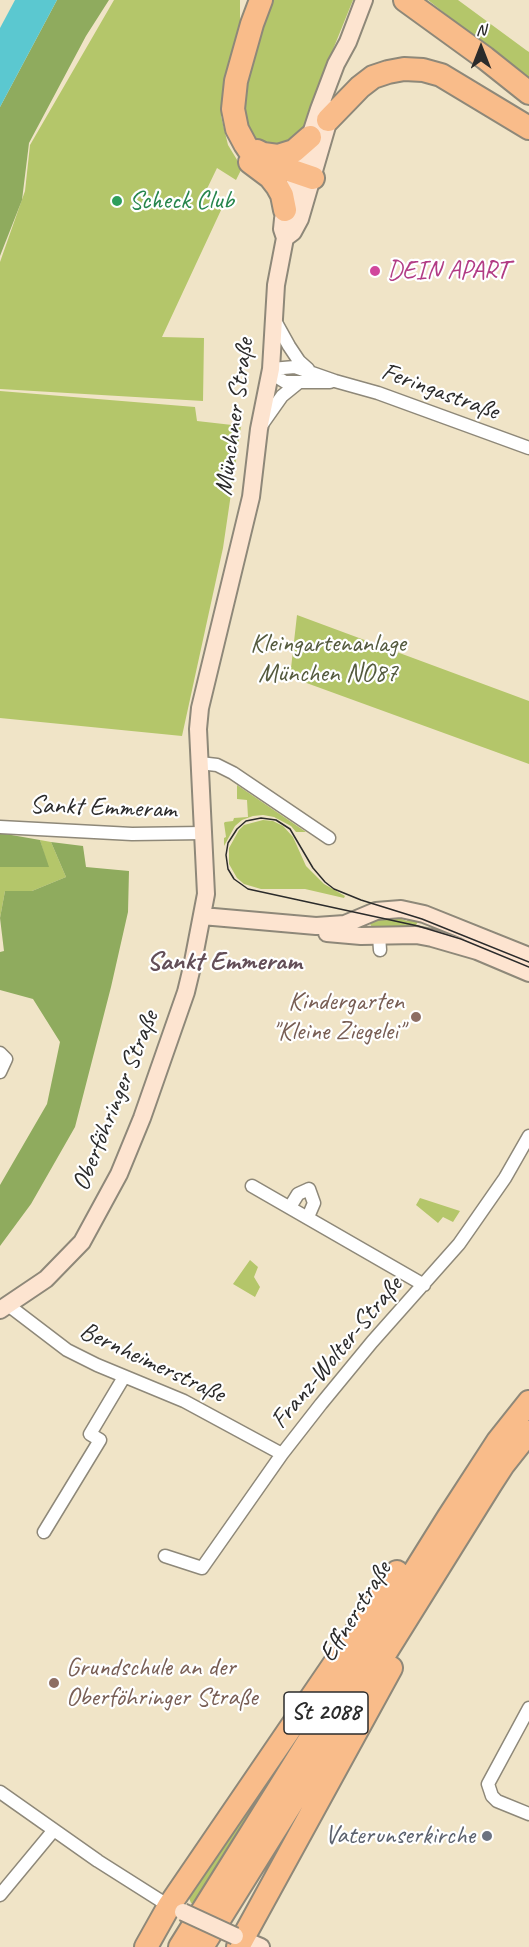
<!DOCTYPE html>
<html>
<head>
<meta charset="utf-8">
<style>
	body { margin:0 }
	#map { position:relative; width:529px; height:1947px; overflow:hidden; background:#f0e4c7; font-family:Caveat,sans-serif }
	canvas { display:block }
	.north { position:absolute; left:451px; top:18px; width:60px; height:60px; -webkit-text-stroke:4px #fff; paint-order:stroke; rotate:0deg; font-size:16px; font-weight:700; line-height:24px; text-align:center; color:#2b2b2b }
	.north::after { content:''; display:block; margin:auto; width:21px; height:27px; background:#2b2b2b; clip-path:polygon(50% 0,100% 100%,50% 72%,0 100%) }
</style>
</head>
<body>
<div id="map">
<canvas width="529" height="1947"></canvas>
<div class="north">N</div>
</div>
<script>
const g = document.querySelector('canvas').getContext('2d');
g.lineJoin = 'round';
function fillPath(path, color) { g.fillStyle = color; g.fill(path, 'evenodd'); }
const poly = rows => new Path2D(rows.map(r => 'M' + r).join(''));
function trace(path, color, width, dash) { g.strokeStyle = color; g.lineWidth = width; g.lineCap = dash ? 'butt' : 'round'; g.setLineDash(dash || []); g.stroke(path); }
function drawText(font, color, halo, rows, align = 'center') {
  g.font = font + ' Caveat,sans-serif'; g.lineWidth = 4.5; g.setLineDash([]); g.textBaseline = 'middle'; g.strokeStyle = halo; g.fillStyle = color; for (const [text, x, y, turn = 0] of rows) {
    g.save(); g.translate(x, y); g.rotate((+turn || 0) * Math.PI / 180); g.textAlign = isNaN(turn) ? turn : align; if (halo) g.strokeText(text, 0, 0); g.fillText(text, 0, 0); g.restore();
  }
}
const green = poly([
	[114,0,240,0,240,31,224,85,221,116,228,145,242,168,236,180,217,168,204,195,222,208,162,337,204,338,203,401,0,389,0,262,25,191,30,145],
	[266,0,353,0,319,84,305,130,278,152,248,136,242,93],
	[428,0,458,0,526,50,529,52,529,80],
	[0,391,195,407,197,421,241,426,223,548,182,736,0,718],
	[297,615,529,701,529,764,290,677],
	[237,785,306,832,296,832,291,826,274,817,263,815,253,816,242,820,235,826,224,846,224,838,226,837,224,823,225,822,233,821,234,818,248,817,247,800,237,799],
	[263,820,273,821,283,826,293,837,306,866,324,884,345,896,344,898,305,889,261,889,244,884,237,878,229,864,229,848,239,830,244,825],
	[40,840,51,842,66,877,32,891,5,891,0,918,0,867,48,867],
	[396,917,407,921,409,917,419,920,416,925,411,927,374,930,370,924,371,919],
	[420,1198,460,1211,453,1222,443,1217,438,1223,416,1205],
	[250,1260,258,1267,254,1277,260,1287,255,1297,233,1284],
	[377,1606,198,1906,191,1903,187,1893]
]);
const forest = poly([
	[57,0,109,0,86,36,29,143,22,200,0,256,0,107],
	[0,833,40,840,49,867,0,867],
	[51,842,83,846,86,867,129,871,128,912,111,987,75,1127,31,1204,0,1246,0,1185,47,1104,60,1042,33,999,0,990,0,952,4,951,0,918,5,891,32,891,66,877]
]);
const water = poly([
	[15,0,57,0,0,107,0,28]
]);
const street = poly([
	[274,319,289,346,299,361,308,369],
	[271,369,295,367,335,381,378,393,529,448],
	[271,369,277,377,285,382,330,382],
	[263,423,282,396,298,383],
	[200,763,217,765,233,773,329,838],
	[0,827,132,834,204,833],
	[379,936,380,950],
	[0,1053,6,1059,0,1072],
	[252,1186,424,1285],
	[290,1207,298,1194,309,1189,314,1203,308,1217],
	[8,1305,67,1350,97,1365,184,1401,282,1454],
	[44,1532,100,1440,90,1434,124,1377],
	[165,1556,202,1568,282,1454,321,1404,372,1342,459,1244,505,1178,529,1136],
	[529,1708,488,1784,492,1796,497,1801,529,1814],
	[0,1792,98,1861,169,1906],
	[0,1895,53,1831]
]);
const secondary = poly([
	[285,238,293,232,300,219,332,109],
	[202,916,316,926,345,924,376,911,401,909,424,914,529,956],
	[327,933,361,936,416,935,432,938,477,951,529,973],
	[0,1310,46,1279,82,1242,119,1174,142,1118,186,992,192,967,206,894,198,729,200,708,251,497,259,429,271,369,276,285,285,238,282,229,283,219,319,109,336,64,348,42,364,0],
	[235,1936,261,1947]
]);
const highway = poly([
	[261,0,252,24,236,81,233,109,237,129,245,144,253,156,266,162,313,178],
	[405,0,485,58,529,93],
	[328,120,360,87,373,77,388,72,404,69,423,70,441,75,529,128],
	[257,151,263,154,278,156,294,151,310,137],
	[250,162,270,177,277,186,282,195,285,210],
	[146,1947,169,1906,397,1572],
	[180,1947,448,1518,498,1441,529,1402],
	[202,1947,490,1485,503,1465,529,1432],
	[238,1947,391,1668]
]);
const tram = poly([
	[529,962,422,919,361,900,334,889,325,882,313,868,290,829,276,820,261,818,246,821,237,829,228,843,226,855,228,869,234,879,248,889,418,926,461,939,529,967]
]);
const secondaryBridge = poly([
	[183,1912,235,1936]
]);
const markers = [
	[117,201,6,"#2e9e5b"],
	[375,271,6,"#d1479c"],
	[416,1017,6,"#8d6e63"],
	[54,1683,6,"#8d6e63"],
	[487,1836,6,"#6b7280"]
];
const shields = [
	[326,1713,84]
];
const shieldNames = [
	["St 2088",326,1713]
];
const leisureNames = [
	["Scheck Club",129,201]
];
const hotelNames = [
	["DEIN APART",387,271]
];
const streetNames = [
	["Feringastraße",440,392,20],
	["Münchner Straße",235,417,-82],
	["Sankt Emmeram",103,808,2],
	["Oberföhringer Straße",116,1101,-68],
	["Franz-Wolter-Straße",337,1353,-50],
	["Bernheimerstraße",152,1363,25],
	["Effnerstraße",356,1612,-58]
];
const parkNames = [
	["Kleingartenanlage",328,644],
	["München NO87",328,674]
];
const educationNames = [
	["Kindergarten",404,1002],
	["\"Kleine Ziegelei\"",404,1032],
	["Grundschule an der",66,1668,"left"],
	["Oberföhringer Straße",66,1698,"left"]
];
const worshipNames = [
	["Vaterunserkirche",475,1836]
];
const neighbourhoodNames = [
	["Sankt Emmeram",224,962]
];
fillPath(green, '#b4c66a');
fillPath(forest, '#8fab5e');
fillPath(water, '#5bc8d0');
trace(street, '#8e8879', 15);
trace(secondary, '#8e8879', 20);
trace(highway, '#8e8879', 26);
trace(street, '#fff', 12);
trace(secondary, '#fde4d0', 16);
trace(highway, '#f9bc8a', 22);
trace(tram, '#2b2b2b', 1.5);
trace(secondaryBridge, '#8e8879', 20, []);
trace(secondaryBridge, '#fde4d0', 16);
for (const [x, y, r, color] of markers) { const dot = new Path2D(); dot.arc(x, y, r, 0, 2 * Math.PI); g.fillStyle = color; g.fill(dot); trace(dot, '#fff', 2); }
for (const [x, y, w] of shields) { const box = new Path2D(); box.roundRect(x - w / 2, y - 21, w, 42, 4.5); g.fillStyle = '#fff'; g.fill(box); trace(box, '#2b2b2b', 1.5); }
drawText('bold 24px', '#2b2b2b', null, shieldNames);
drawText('26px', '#27864d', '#fff', leisureNames, 'left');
drawText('26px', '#b23c85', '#fff', hotelNames, 'left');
drawText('26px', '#2b2b2b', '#fff', streetNames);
drawText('26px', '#545a3e', '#fff', parkNames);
drawText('26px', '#785e54', '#fff', educationNames, 'right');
drawText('26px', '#5b616d', '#fff', worshipNames, 'right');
drawText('bold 27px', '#634f58', '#fff', neighbourhoodNames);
</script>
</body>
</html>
